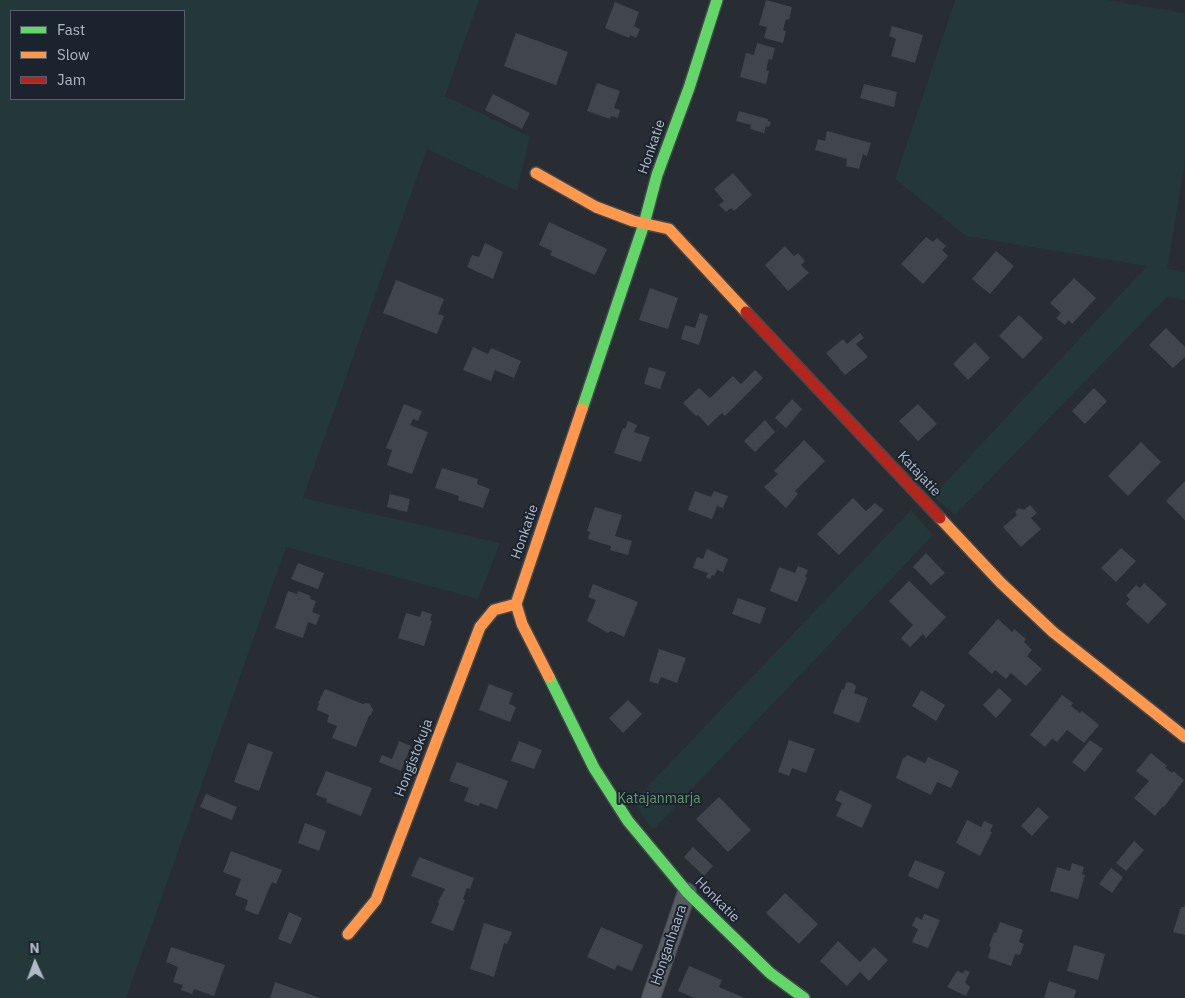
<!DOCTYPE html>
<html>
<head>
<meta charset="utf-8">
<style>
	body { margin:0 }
	#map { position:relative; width:1185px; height:998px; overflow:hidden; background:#272d33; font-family:"IBM Plex Sans",sans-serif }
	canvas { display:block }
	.legend { position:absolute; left:10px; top:10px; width:175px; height:90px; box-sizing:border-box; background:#1a232e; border:1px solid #565f6b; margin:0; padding:6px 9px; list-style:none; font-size:15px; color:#b0b9c6 }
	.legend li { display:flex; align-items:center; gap:10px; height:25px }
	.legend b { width:25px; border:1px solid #565f6b }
	.north { position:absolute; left:10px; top:938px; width:50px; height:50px; -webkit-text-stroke:4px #1a232e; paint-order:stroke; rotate:358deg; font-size:14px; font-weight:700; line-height:20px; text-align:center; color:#b0b9c6 }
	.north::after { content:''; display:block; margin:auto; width:18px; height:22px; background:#b0b9c6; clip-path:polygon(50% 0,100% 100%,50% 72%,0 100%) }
</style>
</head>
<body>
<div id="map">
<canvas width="1185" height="998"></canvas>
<ul class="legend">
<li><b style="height:6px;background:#63d668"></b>Fast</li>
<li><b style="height:6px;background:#ff974d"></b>Slow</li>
<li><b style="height:6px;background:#b3261e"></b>Jam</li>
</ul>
<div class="north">N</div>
</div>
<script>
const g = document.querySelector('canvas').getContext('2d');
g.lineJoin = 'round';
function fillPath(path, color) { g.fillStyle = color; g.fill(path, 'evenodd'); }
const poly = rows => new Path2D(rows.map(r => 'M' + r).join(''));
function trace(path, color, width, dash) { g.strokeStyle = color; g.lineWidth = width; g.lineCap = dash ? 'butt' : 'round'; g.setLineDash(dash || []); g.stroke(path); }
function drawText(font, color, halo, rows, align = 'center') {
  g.font = font + ' "IBM Plex Sans",sans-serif'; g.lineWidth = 4; g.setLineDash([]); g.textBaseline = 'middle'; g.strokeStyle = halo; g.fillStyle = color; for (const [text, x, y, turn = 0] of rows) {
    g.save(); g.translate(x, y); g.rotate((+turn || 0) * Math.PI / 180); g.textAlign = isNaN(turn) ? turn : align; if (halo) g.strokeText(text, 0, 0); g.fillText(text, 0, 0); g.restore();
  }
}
const green = poly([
	[0,0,479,0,445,96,530,137,517,191,427,149,303,498,500,543,478,599,286,547,126,998,0,998],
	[11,11,184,11,184,99,11,99],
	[955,0,1107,0,1185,13,1185,162,1167,269,1185,272,1185,300,1167,297,955,515,933,496,1147,266,966,236,895,179],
	[911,510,933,535,653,830,633,802]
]);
const building = poly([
	[766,0,792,7,789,20,786,19,783,30,786,31,783,43,764,38,767,27,759,25],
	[615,2,639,12,634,26,640,29,636,38,630,35,629,38,605,28],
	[892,26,923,35,915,63,891,56,896,39,889,36],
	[516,33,568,52,556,85,504,66],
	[757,43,775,48,772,60,769,59,766,70,769,71,766,84,740,77,746,53,754,55],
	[597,83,620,91,614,108,620,110,618,118,611,116,610,119,587,111],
	[864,84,897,92,894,107,860,98],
	[493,94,530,113,522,129,485,110],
	[739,111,768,119,768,121,771,122,769,127,766,126,764,133,750,129,751,125,736,121],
	[827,131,871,143,867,156,863,154,859,169,846,166,847,159,815,150,818,139,825,141],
	[733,173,752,195,734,211,731,208,726,212,719,205,724,201,714,189],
	[549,222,607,249,595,275,550,255,552,251,539,245],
	[926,237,933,242,937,238,946,246,942,250,948,256,923,284,901,264],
	[485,243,503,252,493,279,467,267,472,255,479,257],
	[785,246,794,256,798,253,805,261,801,265,809,273,788,291,765,265],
	[996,251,1014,266,990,294,972,279],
	[1074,278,1096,298,1072,324,1069,320,1065,325,1056,318,1061,313,1050,303],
	[396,280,444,299,438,314,444,316,437,334,383,313],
	[650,288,678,298,668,329,639,320],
	[700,313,708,316,699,345,681,339,685,325,695,328],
	[1019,315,1043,338,1023,359,999,336],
	[1166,328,1185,347,1185,357,1173,368,1149,345],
	[860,333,864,338,856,344,868,357,845,375,826,353,843,339,847,344],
	[975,342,990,358,968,380,953,364],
	[473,347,488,354,491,348,521,361,514,378,495,370,491,381,463,370],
	[649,367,666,372,660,389,644,384],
	[755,370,763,378,725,416,722,413,708,426,698,415,696,416,683,403,699,388,710,398,733,376,741,384],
	[1094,388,1107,401,1085,424,1072,411],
	[792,399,802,409,786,428,775,418],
	[404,404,422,411,418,421,413,419,410,425,428,432,412,474,387,465,392,450,386,448],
	[918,404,937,424,918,441,899,421],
	[765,420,775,432,755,452,744,441],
	[628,421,637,425,634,432,650,437,641,462,614,453,623,428,625,429],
	[804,440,825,461,795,491,798,494,786,508,764,487,778,474,774,471],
	[1141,442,1161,462,1128,496,1108,476],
	[442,468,478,479,477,484,490,489,483,508,458,500,459,496,435,488],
	[1185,481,1185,520,1166,501],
	[695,491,711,497,714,491,728,496,723,508,717,506,712,519,688,510],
	[390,494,410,499,407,512,387,507],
	[853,498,866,511,875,503,884,510,839,555,817,534],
	[1030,505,1037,513,1031,518,1041,529,1021,547,1003,527,1017,515,1015,512,1019,508,1024,510],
	[595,507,622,515,615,536,632,541,628,555,610,550,611,546,588,539,590,532,587,531],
	[1121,548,1136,561,1116,582,1101,568],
	[707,549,728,559,723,572,717,570,714,576,712,575,710,579,706,577,708,573,693,568,697,557,703,559],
	[926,553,945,573,931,585,913,567],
	[298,563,324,573,318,589,291,579],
	[798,566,808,570,805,577,807,578,797,602,770,591,779,567,795,573],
	[909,581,946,617,926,638,923,634,910,647,901,638,913,625,889,601],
	[1144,583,1167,604,1148,624,1126,604,1130,599,1126,596,1136,585,1140,588],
	[593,584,638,602,624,637,611,631,608,633,587,621,596,600,588,597],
	[288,591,297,594,298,591,311,596,310,599,316,601,312,612,320,615,316,625,308,622,303,638,275,628],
	[738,598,766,608,760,624,732,614],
	[422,611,432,614,430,620,432,621,424,646,398,638,406,613,420,617],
	[998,619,1012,632,1014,629,1026,639,1024,642,1032,650,1027,656,1042,669,1026,686,1011,673,1006,679,995,670,992,674,968,653],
	[659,649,686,658,677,683,661,677,658,684,649,681],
	[849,682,854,684,856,687,854,693,868,698,859,723,833,713,842,689,844,690,846,683],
	[489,684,513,693,509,704,516,707,510,722,479,710],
	[999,688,1012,700,996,718,983,705],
	[325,689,363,704,366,703,370,704,373,710,371,715,369,716,356,747,332,738,337,726,327,722,329,715,317,710,319,704,318,703],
	[921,690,945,705,936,721,912,706],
	[1062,695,1073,703,1071,706,1080,713,1082,711,1099,725,1084,743,1067,730,1057,742,1052,739,1045,747,1030,735],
	[628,700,642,714,623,733,609,718],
	[789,740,815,749,806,773,792,768,789,776,778,772],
	[1090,740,1103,749,1085,772,1072,762],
	[399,741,411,746,401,771,379,762,382,755,392,759],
	[519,741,542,750,534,769,511,761],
	[248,743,273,752,259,791,234,782],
	[1151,753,1167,766,1165,768,1172,773,1173,771,1184,780,1164,807,1162,807,1155,816,1134,798,1149,781,1136,771],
	[907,755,925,763,928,757,959,771,951,788,937,782,931,795,896,778,903,758,906,757],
	[457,762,508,781,497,809,480,803,479,806,464,801,469,788,449,781],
	[326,771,372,788,361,816,326,802,327,799,316,795],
	[840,790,872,805,862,828,836,816,842,803,835,800],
	[206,794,237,807,232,820,200,807],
	[719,797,751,830,728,852,696,819],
	[1038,807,1049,817,1032,836,1021,826],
	[967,820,981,827,984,821,993,825,990,831,992,832,980,856,956,843],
	[305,823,326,831,319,851,298,843],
	[1134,841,1144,850,1126,871,1116,863],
	[693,847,713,866,704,876,684,857],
	[231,851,282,870,276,884,272,882,258,915,245,910,248,900,235,895,241,879,223,872],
	[419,857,474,878,470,889,467,888,463,899,465,900,453,931,431,923,439,904,438,902,445,889,411,876],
	[915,860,945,872,938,889,908,876],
	[1072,863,1084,867,1082,874,1085,875,1078,899,1050,891,1057,867,1070,871],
	[1111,868,1123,877,1112,893,1099,884],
	[785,893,818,924,799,944,766,913],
	[1185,904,1185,935,1173,932,1181,907,1184,907],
	[289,912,302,918,291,944,278,939],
	[924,914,940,920,928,948,912,942,918,929,912,926,916,917,922,920],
	[1000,922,1023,930,1019,942,1024,944,1020,955,1015,954,1011,966,988,958,991,947,989,946,994,932,996,933],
	[484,923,512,932,507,944,504,943,494,977,470,969],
	[601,927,643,945,632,971,617,965,615,970,587,957],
	[838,941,860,962,874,947,888,960,869,981,860,972,847,986,820,961],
	[1074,945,1105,954,1098,980,1067,971],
	[171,947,225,965,214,996,194,989,192,994,181,990,183,985,173,982,178,967,166,962],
	[689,966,722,980,719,987,745,998,694,998,678,991],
	[965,970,970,972,965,982,970,987,966,996,947,987,957,971,963,973],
	[1049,981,1076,990,1074,998,1044,998],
	[275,982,320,998,270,998]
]);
const street = poly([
	[651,998,687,892]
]);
const fast = poly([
	[582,409,644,224,657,175,689,88,717,0],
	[549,677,594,768,628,821,687,892,770,973,804,998]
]);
const slow = poly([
	[536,173,596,207,633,221,669,229,746,312],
	[940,518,1001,583,1053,632,1185,737],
	[549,677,522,624,516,604,582,409],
	[348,934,376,900,480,627,494,610,516,604]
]);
const jam = poly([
	[746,312,940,518]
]);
const streetNames = [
	["Honkatie",652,147,-71],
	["Katajatie",919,474,47],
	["Honkatie",525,532,-71],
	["Hongistokuja",414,758,-69],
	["Honkatie",717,900,45],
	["Honganhaara",669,945,-71]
];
const parkNames = [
	["Katajanmarja",659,799]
];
fillPath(green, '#243739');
fillPath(building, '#41464c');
trace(street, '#43484d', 20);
trace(fast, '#43484d', 14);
trace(slow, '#43484d', 14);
trace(jam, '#43484d', 14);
trace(street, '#575b62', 18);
trace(fast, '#63d668', 11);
trace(slow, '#ff974d', 11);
trace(jam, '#b3261e', 11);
drawText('14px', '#b0b9c6', '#1a232e', streetNames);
drawText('14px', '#679770', '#1a232e', parkNames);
</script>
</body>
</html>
